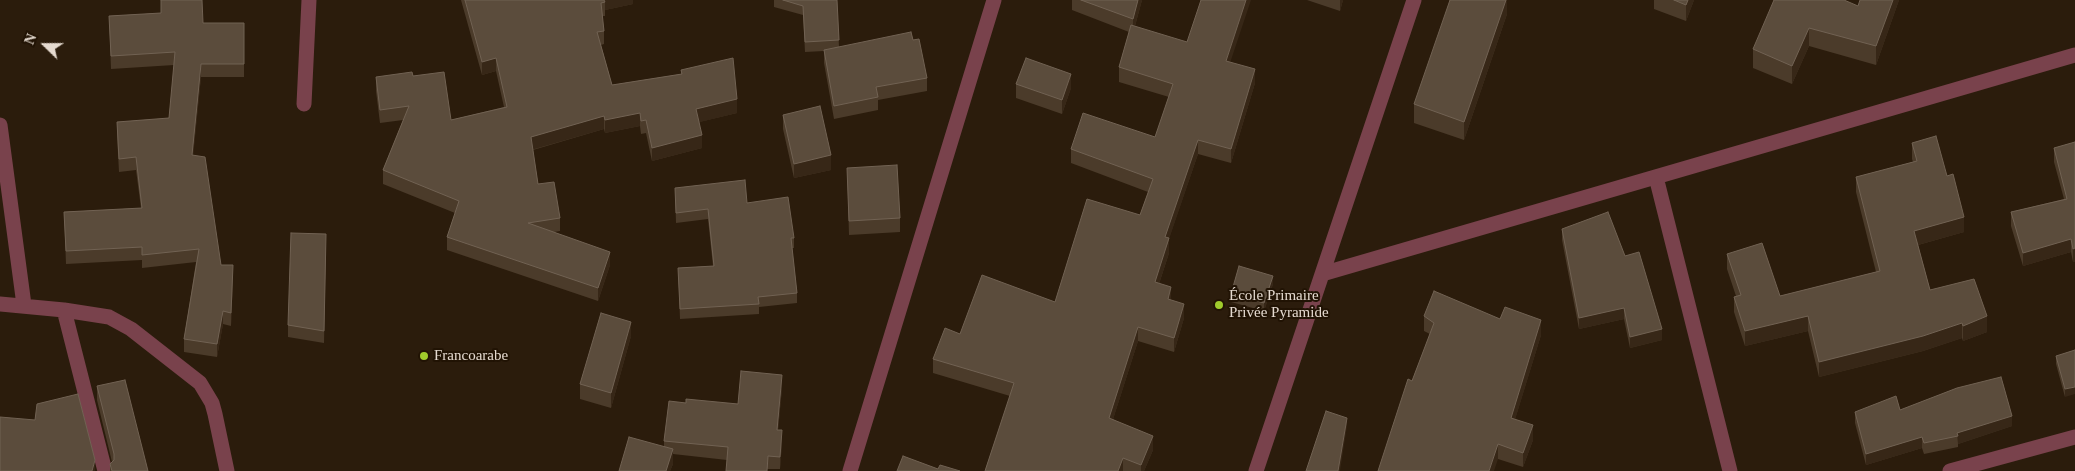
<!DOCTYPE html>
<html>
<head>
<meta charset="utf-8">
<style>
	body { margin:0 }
	#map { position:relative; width:2075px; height:471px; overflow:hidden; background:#2b1c0c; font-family:Georgia,serif }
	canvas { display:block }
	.north { position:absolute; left:20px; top:20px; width:50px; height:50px; -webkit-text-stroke:4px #211304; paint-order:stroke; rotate:292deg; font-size:14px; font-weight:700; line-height:20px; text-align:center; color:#e5dad0 }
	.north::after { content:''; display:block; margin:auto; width:18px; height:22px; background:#e5dad0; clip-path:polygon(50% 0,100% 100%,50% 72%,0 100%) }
</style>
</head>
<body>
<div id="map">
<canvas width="2075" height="471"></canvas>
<div class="north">N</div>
</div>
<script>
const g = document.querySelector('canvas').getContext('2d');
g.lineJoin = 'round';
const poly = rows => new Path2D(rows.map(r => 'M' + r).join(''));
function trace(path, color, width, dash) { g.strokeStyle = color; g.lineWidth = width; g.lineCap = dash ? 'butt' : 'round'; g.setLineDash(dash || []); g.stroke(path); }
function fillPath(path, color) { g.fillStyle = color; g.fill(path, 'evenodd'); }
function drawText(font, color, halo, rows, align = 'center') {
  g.font = font + ' Georgia,serif'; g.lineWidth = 4; g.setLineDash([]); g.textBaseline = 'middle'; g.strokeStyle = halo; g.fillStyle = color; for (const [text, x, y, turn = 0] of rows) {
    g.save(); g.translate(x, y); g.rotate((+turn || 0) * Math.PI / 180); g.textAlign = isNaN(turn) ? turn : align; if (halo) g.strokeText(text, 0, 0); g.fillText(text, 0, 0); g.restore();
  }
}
const minor = poly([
	[304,104,309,0],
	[0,125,24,305],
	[1656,177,1730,471],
	[1322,274,2075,55],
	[0,304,64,310,109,317,131,329,200,383,212,403,215,414,227,471],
	[64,310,105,471],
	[850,471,994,0],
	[1256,471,1414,0],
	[1950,471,2075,437]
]);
const wall = poly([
	[461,0,633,0,633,4,605,10,605,16,602,16,604,31,604,44,601,45,612,85,681,74,681,70,737,113,699,122,702,148,652,161,646,133,641,134,640,126,605,133,604,129,533,150,538,184,560,218,560,231,554,232,610,265,598,301,447,250,447,237,455,213,383,184,383,170,403,120,380,123,376,91,376,77,413,76,451,120,504,107,496,71,482,75],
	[774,0,837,0,839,47,913,40,927,78,927,91,878,100,878,110,834,119,824,63,824,51,805,52,803,15,774,7],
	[1072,0,1142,0,1135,26,1230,62,1255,83,1231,163,1198,154,1169,238,1169,253,1159,284,1184,318,1174,352,1138,341,1113,419,1153,450,1144,471,985,471,1010,396,933,373,933,359,960,334,1055,302,1140,215,1148,192,1071,163,1071,149,1155,137,1169,97,1119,82,1119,67,1129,32,1072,10],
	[1307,0,1343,0,1340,11],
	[1507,0,1507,14,1464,140,1414,123,1414,104],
	[1654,0,1694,0,1686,21,1654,9],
	[1860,0,1899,0,1876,65,1809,46,1792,84,1753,68,1753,49,1858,6],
	[161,13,203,23,244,23,244,77,201,77,193,155,221,265,233,278,231,326,223,324,217,357,184,352,184,339,196,262,142,268,142,260,66,264,64,212,141,208,136,170,119,172,117,135,117,122,169,118,174,65,111,69,109,16],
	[1016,84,1071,88,1062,114,1016,98],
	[783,115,831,170,794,178,783,129],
	[2075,142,2073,262,2071,252,2023,266,2011,226,2011,212,2064,199,2054,162,2054,148],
	[1912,143,1964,232,1918,245,1930,290,1987,332,1963,341,1962,338,1923,351,1819,377,1808,331,1745,346,1734,312,1734,297,1736,296,1727,269,1727,254,1780,296,1876,272,1856,192,1856,177,1913,162,1912,159],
	[847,168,900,218,900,232,849,235],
	[675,188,747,203,794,238,794,248,792,248,797,293,797,303,759,307,759,314,680,319,678,268,713,266,708,219,676,223],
	[1562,229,1625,256,1662,340,1630,348,1624,319,1579,329,1562,240],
	[326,246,324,343,288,337,288,325],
	[1273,284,1264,311,1231,302,1231,294],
	[1424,316,1500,319,1541,335,1515,419,1533,440,1523,467,1498,459,1412,381,1430,334,1424,331],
	[631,336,611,408,580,399,580,384],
	[2075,350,2065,397,2056,364,2056,356],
	[97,386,148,471,110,471,110,464,112,462,97,400],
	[782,388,778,430,782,443,780,469,768,469,727,460,673,454,673,464,670,471,619,471,664,447,664,441,686,403,738,404],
	[1900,410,2012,426,1958,444,1958,447,1924,454,1922,448,1866,465,1855,423,1855,412]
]);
const shadedWall = poly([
	[604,0,633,0,633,4,605,10,605,2],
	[1138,0,1142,0,1133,33,1133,19],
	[1246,0,1251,0,1226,75,1226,61],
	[1340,0,1343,0,1340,11],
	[1506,0,1507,0,1507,14,1464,140,1464,122],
	[1688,0,1694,0,1686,21,1686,5],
	[1893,0,1899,0,1876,65,1876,46],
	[1809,28,1809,46,1792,84,1792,66],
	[496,58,496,71,482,75,482,62],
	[201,64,201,77,192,168,192,155],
	[1255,69,1255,83,1231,163,1231,149],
	[1071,74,1071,88,1062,114,1062,100],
	[737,99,737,113,696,123,696,109],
	[640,113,640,126,605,133,605,120],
	[604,116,604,129,531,150,531,137],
	[702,135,702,148,652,161,652,148],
	[1198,140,1198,154,1165,251,1165,237],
	[831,155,831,170,794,178,794,164],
	[1964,217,1964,232,1914,246,1914,231],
	[1169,238,1169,253,1155,296,1155,282],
	[2071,239,2071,252,2023,266,2023,253],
	[2075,248,2075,262,2073,262,2073,249],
	[610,252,610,265,598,301,598,288],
	[233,265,233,278,231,326,231,313],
	[1273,276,1273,284,1264,311,1264,303],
	[1171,287,1171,302,1168,299],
	[1184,304,1184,318,1174,352,1174,338],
	[1624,308,1624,319,1579,329,1579,318],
	[223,311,223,324,217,357,217,344],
	[1808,316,1808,331,1745,346,1745,331],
	[1987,316,1987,332,1963,341,1963,326],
	[1541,320,1541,335,1511,433,1511,418],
	[631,322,631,336,611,408,611,393],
	[1962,323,1962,338,1923,351,1819,377,1819,362],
	[1138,327,1138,341,1109,432,1109,418],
	[1662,329,1662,340,1630,348,1630,337],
	[782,375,782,388,777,442,777,430],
	[2075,387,2075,394,2065,397,2065,389],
	[2012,416,2012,426,1958,444,1957,433],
	[1347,418,1347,426,1340,471,1338,471],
	[1533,425,1533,440,1523,467,1523,453],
	[782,430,782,443,780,469,780,457],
	[1153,436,1153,450,1144,471,1141,471,1141,465],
	[1922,437,1922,448,1866,465,1866,454],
	[1498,444,1498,459,1494,471,1489,471],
	[673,449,673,464,670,471,666,471],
	[1123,458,1123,471,1118,471],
	[95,460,95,471,92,471]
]);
const building = poly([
	[161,0,202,0,203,23,244,23,244,64,201,64,192,155,205,157,221,265,233,265,231,313,223,311,217,344,184,339,199,249,142,255,142,247,66,251,64,212,142,208,136,157,119,159,117,122,169,118,175,52,111,56,109,16,161,13,161,0],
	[465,0,604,0,605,2,601,3,604,31,597,32,612,85,682,74,681,70,733,58,737,99,696,109,702,135,652,148,646,120,641,121,640,113,605,120,604,116,531,137,538,184,554,182,560,218,528,223,610,252,598,288,447,237,459,201,383,170,409,106,380,110,376,77,412,72,413,76,444,72,451,120,507,107,496,58,482,62,465,0],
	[783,0,837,0,839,40,805,42,803,6,783,0],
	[1081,0,1138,0,1133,19,1081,0],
	[1201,0,1246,0,1226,61,1255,69,1231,149,1198,140,1165,237,1169,238,1155,282,1171,287,1168,299,1184,304,1174,338,1138,327,1109,418,1153,436,1141,465,1123,458,1118,471,985,471,1014,383,933,359,945,328,960,334,982,275,1055,302,1087,199,1140,215,1153,179,1071,149,1083,113,1155,137,1173,84,1119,67,1131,25,1187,42,1201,0],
	[1450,0,1506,0,1464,122,1414,104,1450,0],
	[1674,0,1688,0,1686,5,1674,0],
	[1774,0,1844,0,1858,6,1860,0,1893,0,1876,46,1809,28,1792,66,1753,49,1774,0],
	[911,32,913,40,919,39,927,78,876,87,878,97,834,106,824,50,911,32],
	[1026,58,1071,74,1062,100,1016,84,1026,58],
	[820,106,831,155,794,164,783,115,820,106],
	[1936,136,1947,176,1953,174,1964,217,1914,231,1930,290,1974,279,1987,316,1963,326,1962,323,1923,336,1819,362,1808,316,1745,331,1734,297,1741,295,1727,254,1762,243,1780,296,1880,271,1856,177,1917,161,1912,143,1936,136],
	[2075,142,2075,248,2073,249,2071,239,2023,253,2011,212,2067,199,2054,148,2075,142],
	[897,165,900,218,849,221,847,168,897,165],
	[745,180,747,203,788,197,794,238,791,238,797,293,758,297,759,304,680,309,678,268,714,266,708,209,676,213,675,188,745,180],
	[1608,212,1625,256,1639,252,1662,329,1630,337,1624,308,1579,318,1562,229,1608,212],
	[291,233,326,234,324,331,288,325,291,233],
	[1239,266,1273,276,1264,303,1231,294,1239,266],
	[1434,291,1500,319,1505,307,1541,320,1511,418,1533,425,1523,453,1498,444,1489,471,1378,471,1408,379,1412,381,1434,323,1424,316,1434,291],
	[601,313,631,322,611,393,580,384,601,313],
	[2075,350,2075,387,2065,389,2056,356,2075,350],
	[741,371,782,375,777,430,782,430,780,457,768,456,767,471,726,471,728,447,664,441,669,401,686,403,686,399,738,404,741,371],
	[2001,377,2012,416,1957,433,1958,436,1924,443,1922,437,1866,454,1855,412,1896,396,1900,410,1957,388,2001,377],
	[125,380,148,471,112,471,110,464,114,460,114,454,97,386,125,380],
	[78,394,95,460,92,471,0,471,0,417,35,420,37,404,78,394],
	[1326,411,1347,418,1338,471,1306,471,1326,411],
	[629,437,673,449,666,471,619,471,629,437],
	[903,456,938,469,940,465,960,471,897,471,903,456]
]);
const markers = [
	[1219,305,5,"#a0ca2c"],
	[424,356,5,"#a0ca2c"]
];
const poiNames = [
	["École Primaire",1229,296],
	["Privée Pyramide",1229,313],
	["Francoarabe",434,356]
];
trace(minor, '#79424c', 15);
fillPath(wall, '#4b3b2a');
fillPath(shadedWall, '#372717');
fillPath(building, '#5b4c3c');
trace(building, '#716253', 1);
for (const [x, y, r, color] of markers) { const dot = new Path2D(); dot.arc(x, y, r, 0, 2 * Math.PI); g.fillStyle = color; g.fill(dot); trace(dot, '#211304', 2); }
drawText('15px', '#e5dad0', '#211304', poiNames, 'left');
</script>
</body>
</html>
